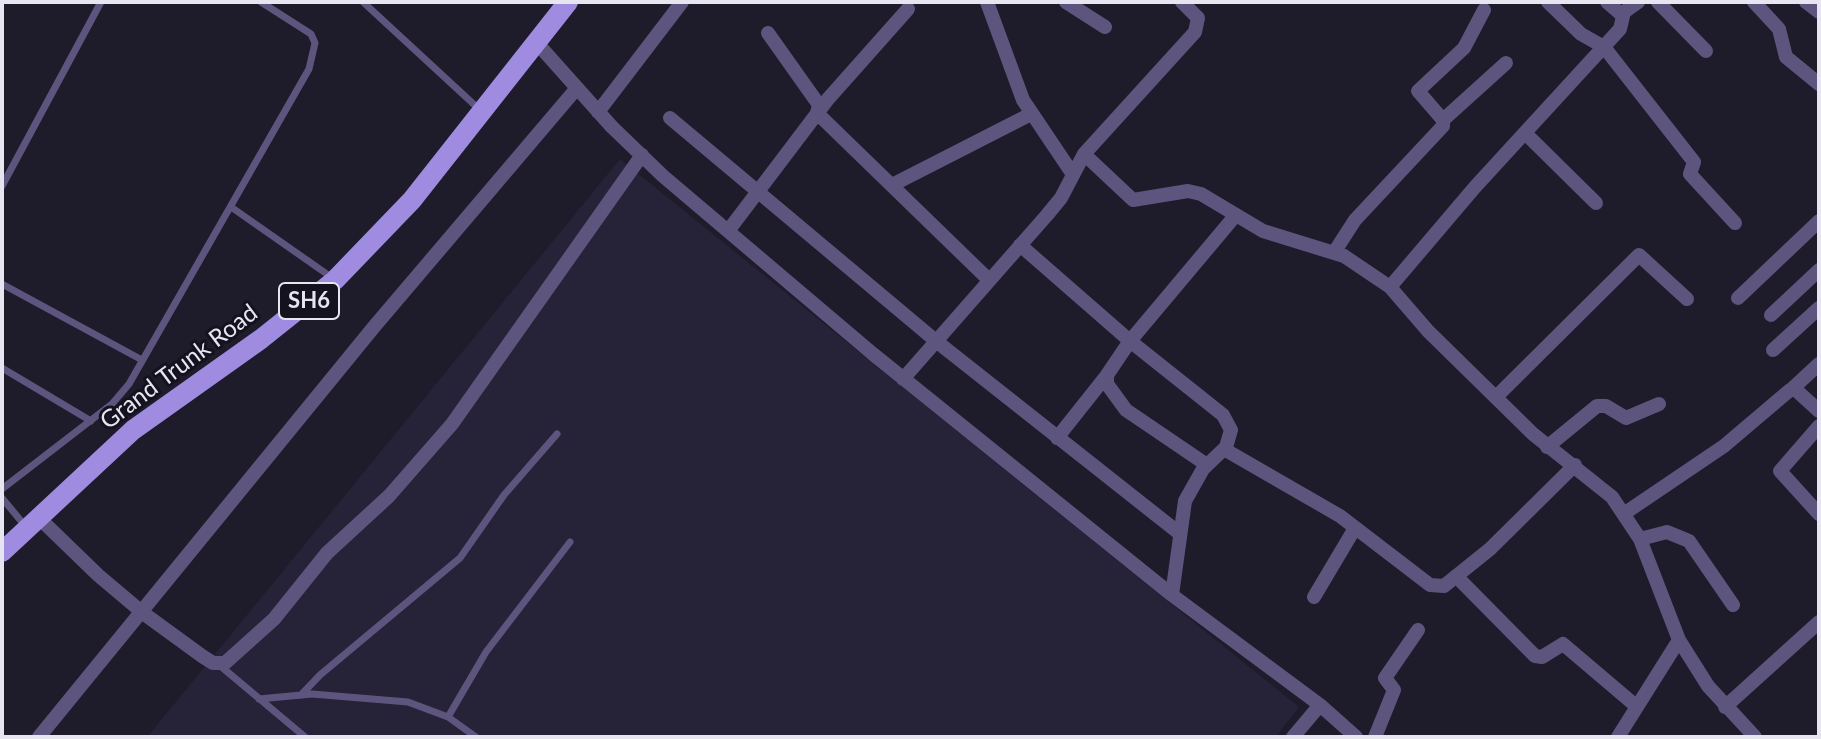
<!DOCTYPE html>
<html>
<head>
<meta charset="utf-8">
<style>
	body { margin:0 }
	#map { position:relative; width:1821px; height:739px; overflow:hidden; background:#1e1b2a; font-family:Lato,sans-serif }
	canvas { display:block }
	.frame { position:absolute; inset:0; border:4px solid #e7e5f0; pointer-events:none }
</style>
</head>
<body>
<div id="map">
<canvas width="1821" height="739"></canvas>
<div class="frame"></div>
</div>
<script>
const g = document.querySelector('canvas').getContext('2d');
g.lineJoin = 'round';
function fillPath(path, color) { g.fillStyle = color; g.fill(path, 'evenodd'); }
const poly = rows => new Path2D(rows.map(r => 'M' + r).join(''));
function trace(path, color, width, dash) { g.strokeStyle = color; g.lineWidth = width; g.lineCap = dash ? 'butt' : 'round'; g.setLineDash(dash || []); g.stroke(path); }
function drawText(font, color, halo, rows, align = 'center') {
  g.font = font + ' Lato,sans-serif'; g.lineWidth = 6; g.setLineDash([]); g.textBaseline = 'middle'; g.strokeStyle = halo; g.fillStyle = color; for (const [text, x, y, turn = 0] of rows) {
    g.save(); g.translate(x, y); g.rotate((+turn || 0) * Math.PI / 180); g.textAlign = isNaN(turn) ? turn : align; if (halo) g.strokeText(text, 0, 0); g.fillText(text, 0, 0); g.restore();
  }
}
const built = poly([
	[620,159,1299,707,1276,737,147,737]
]);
const service = poly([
	[363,2,480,110],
	[2,186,101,2],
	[231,207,334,279],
	[2,284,142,360],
	[2,368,91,421],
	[2,489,112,404,129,384,309,69,315,43,311,34,261,2],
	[2,498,26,527],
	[218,664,305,737],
	[301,695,320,675,460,558,504,495,557,434],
	[259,699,312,694,408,702,448,717,476,737],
	[448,717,486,652,570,542]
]);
const minor = poly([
	[987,2,1023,100,1072,173],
	[1066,2,1105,27],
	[1548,2,1581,34,1604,47,1694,162,1690,174,1735,223],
	[1607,2,1622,15],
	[1658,2,1706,51],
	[1754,2,1779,29,1786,57,1819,84],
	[1806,2,1819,12],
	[768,33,819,105,817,113,988,279],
	[536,42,612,127,663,176,873,354,1172,595,1320,705,1356,737],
	[598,112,682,2],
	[670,118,936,341,1179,533],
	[1443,120,1506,63],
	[1525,133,1596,203],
	[1084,154,1133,200,1188,191,1201,194,1263,231,1344,256,1390,287,1428,331,1533,434,1612,497,1640,539,1679,640,1708,686,1755,737],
	[892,185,1031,114],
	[728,231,828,99,908,9],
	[1020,245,1130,341,1223,415,1231,430,1226,447,1229,452,1340,516,1430,585,1444,586,1490,549,1575,465],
	[1335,251,1355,220,1443,126,1443,120,1418,91,1464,48,1484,10],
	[1390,287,1475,187,1620,29,1624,12,1638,2],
	[1738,298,1819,221],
	[1771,315,1819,270],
	[1773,350,1819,308],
	[903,379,1047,215,1061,198,1084,154,1195,32,1198,18,1182,2],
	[1792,389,1819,364],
	[1496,397,1639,255,1687,299],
	[1819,426,1780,471,1819,514],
	[1057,438,1107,375],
	[1547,447,1597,406,1606,406,1626,418,1659,404],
	[1207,465,1126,410,1107,384,1107,375,1130,341,1235,216],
	[1625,513,1724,446,1790,390,1796,390,1819,411],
	[37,516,98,575,143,613,202,656,213,663,225,663,274,619,327,553,389,496,452,424,642,155],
	[1640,539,1667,532,1689,541,1733,605],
	[1456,576,1535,656,1542,657,1563,644,1636,706],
	[1172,595,1185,501,1203,469,1226,447],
	[1314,597,1355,528],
	[1725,707,1819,622],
	[39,737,373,328,577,88],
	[1293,737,1320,705],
	[1375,737,1394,690,1385,678,1418,630],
	[1618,737,1679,640]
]);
const primary = poly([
	[2,552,133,430,261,339,335,280,412,200,568,2]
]);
const shields = [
	[309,301,60]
];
const shieldNames = [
	["SH6",309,301]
];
const streetNames = [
	["Grand Trunk Road",179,367,-37]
];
fillPath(built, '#262237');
trace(service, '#5d557e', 7);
trace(minor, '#5d557e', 14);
trace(primary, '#9f8ce1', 20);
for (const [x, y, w] of shields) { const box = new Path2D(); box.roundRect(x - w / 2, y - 18, w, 36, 6); g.fillStyle = '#151220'; g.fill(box); trace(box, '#e7e5f0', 2); }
drawText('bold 22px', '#e7e5f0', null, shieldNames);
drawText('24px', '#e7e5f0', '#151220', streetNames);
</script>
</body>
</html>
